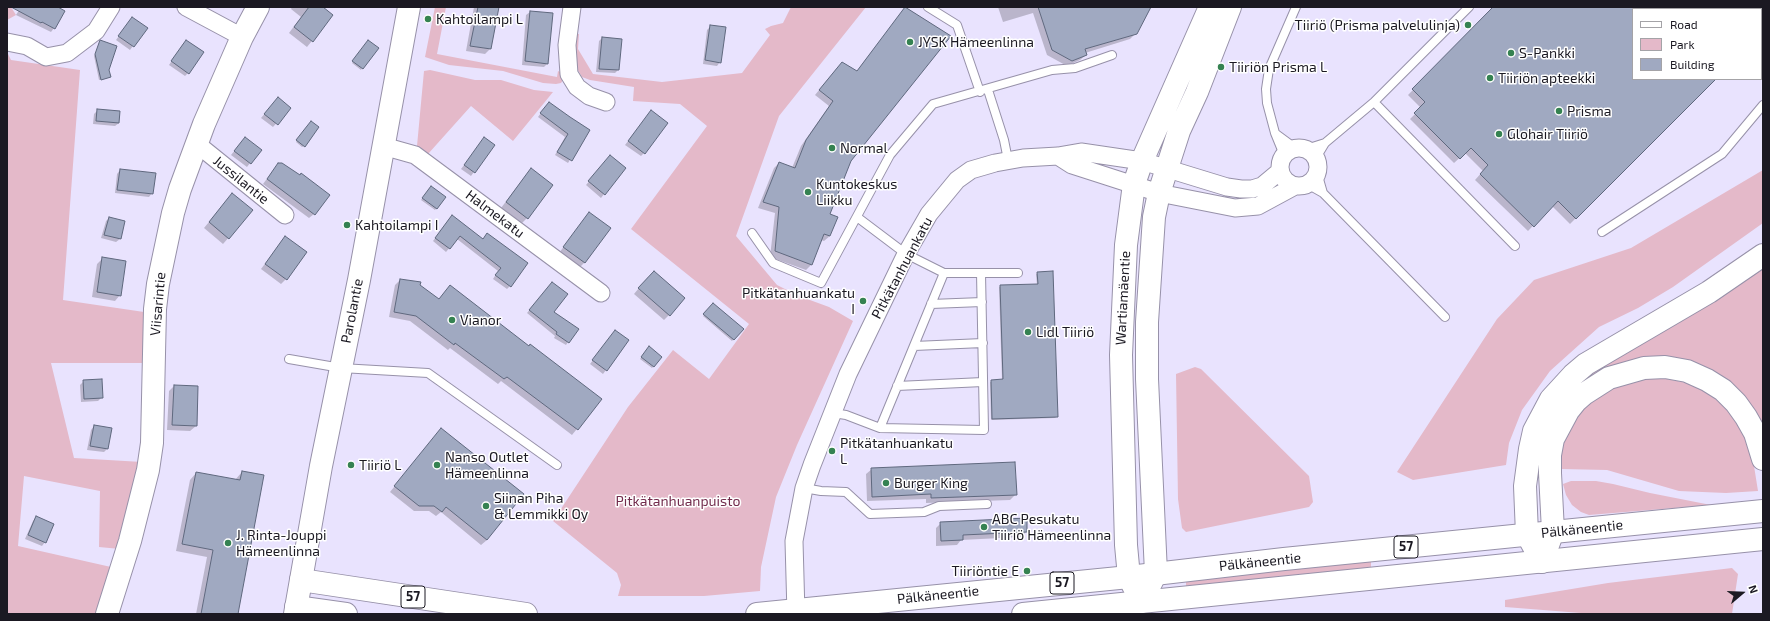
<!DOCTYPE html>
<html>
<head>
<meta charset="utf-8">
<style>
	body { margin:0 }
	#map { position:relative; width:1770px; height:621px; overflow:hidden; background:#e9e3fe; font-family:"Exo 2",sans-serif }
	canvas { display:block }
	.frame { position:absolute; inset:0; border:8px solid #1b1922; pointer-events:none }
	.legend { position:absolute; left:1632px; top:8px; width:130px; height:72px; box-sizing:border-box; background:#fff; border:1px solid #a4a3a7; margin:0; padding:5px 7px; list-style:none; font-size:12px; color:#1b1922 }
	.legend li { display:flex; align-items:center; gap:8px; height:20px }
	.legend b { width:20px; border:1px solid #a4a3a7 }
	.north { position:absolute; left:1722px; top:573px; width:40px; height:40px; -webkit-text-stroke:3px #fff; paint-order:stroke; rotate:71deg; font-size:11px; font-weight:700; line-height:16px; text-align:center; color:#1b1922 }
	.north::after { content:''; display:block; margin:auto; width:14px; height:18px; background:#1b1922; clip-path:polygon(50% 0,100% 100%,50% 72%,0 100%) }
</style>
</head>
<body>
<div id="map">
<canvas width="1770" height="621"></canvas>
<div class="frame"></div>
<ul class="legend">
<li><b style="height:5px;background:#fff"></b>Road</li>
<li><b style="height:11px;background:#e4b9c9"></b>Park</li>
<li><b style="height:11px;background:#a0a9c1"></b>Building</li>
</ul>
<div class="north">N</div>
</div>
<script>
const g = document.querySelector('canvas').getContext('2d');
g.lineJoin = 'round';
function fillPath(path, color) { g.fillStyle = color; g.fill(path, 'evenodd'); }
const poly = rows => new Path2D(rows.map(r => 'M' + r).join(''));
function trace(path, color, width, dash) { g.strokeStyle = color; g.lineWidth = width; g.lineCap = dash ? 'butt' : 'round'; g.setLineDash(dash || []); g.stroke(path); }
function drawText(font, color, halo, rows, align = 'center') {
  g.font = font + ' "Exo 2",sans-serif'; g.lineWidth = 3; g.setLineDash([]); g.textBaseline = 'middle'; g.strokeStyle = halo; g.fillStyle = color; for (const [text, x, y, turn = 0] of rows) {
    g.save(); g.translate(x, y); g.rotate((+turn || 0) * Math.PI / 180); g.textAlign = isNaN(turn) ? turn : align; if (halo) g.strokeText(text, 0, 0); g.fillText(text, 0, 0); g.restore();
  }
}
const green = poly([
	[7,7,11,7,16,15,7,20],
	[435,7,446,7,437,54,557,77,558,71,562,73,563,80,561,83,556,84,543,83,503,71,449,65,425,57],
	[791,7,866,7,779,116,736,236,777,285,799,296,829,307,853,321,797,445,776,497,761,567,760,591,704,596,618,596,621,585,617,573,553,521,628,407,673,350,709,379,749,324,631,229,707,126,680,104,633,101,634,87,590,80,582,77,575,65,576,34,579,34,578,49,593,74,662,82,742,73,770,35,765,29,771,26,783,23],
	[7,52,11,60,80,70,63,300,144,312,143,363,51,363,74,458,142,462,120,549,99,547,100,491,24,476,18,546,111,567,103,614,7,614],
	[430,70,475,80,501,80,534,90,553,92,513,141,471,106,428,154,417,146,424,71],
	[1763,170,1763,223,1673,287,1638,308,1599,327,1550,371,1522,410,1509,443,1506,465,1413,480,1397,472,1497,319,1534,280,1631,248],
	[1763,265,1763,435,1741,397,1642,361,1545,427,1577,381],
	[1195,367,1201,369,1309,476,1313,502,1309,507,1186,532,1182,528,1178,499,1176,374],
	[1644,377,1663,378,1687,383,1707,392,1725,407,1736,419,1743,432,1754,466,1758,491,1726,493,1679,491,1607,470,1561,469,1562,444,1578,414,1590,402,1611,387],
	[1571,481,1596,481,1613,484,1650,493,1711,505,1589,515,1581,512,1572,505,1566,495,1563,484],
	[1371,560,1371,567,1311,577,1186,587,1186,580],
	[1732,568,1738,574,1732,614,1581,614,1581,613,1505,607,1505,600,1608,583]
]);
const shadow = poly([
	[21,7,56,7,54,28,51,32,16,15],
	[292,7,321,7,332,16,307,47,289,33,301,17,291,9],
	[474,7,498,7,490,49,485,54,466,51],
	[906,7,933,27,935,26,950,36,850,161,829,215,830,236,824,241,821,240,811,265,806,270,770,257,775,213,758,208,774,168,779,163,792,168,801,146,829,106,815,95,837,68,856,72],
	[998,7,1150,7,1136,33,1130,39,1085,53,1086,55,1080,60,1067,66,1047,55,1033,13,1003,22],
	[1495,7,1763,7,1763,30,1761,32,1761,9,1633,9,1633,79,1714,79,1570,224,1552,206,1528,231,1475,180,1483,171,1465,153,1454,163,1410,119,1421,108,1408,95],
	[530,12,548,63,544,67,522,65,526,15],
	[132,18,146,28,130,50,116,40],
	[711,26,720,62,717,66,703,64,707,30],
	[602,38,621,39,618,70,615,73,596,72,599,41],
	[100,42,110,77,99,80,94,56],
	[367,43,362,68,361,70,352,63],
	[183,44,188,73,185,76,169,65],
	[278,98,290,108,273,127,261,118],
	[546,106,589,130,568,163,555,155,565,137,538,117],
	[98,110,119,112,119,123,115,126,93,124,94,114],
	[648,115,644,153,641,156,625,145],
	[310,123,304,146,302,147,296,142],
	[245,138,250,163,247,167,231,155],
	[484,139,493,146,471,176,461,169],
	[607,160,604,194,601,198,586,185],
	[278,164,314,214,309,218,263,184],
	[120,170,152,193,149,197,115,193,117,174],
	[526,175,527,218,522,223,501,208],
	[430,188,444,198,435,210,421,200],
	[227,200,252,211,223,244,204,228],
	[589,213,585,262,579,268,559,253],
	[109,218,120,239,116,242,101,238,106,221],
	[449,219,482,240,487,234,510,286,507,289,493,279,498,271,457,239,446,252,433,241],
	[285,237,286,279,281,284,261,269],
	[103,258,120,295,115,301,92,297,97,264],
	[1038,273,1057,416,1055,418,991,420,990,382,1002,380,999,287,1001,286,1037,285,1036,274],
	[648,277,669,315,664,320,634,294],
	[400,280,419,286,438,300,445,292,528,347,601,399,572,435,501,381,498,384,450,348,448,350,410,321,389,317,395,285],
	[549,286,552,313,568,342,566,345,554,338,555,336,527,313],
	[713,304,742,329,732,341,703,316],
	[615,331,606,370,603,374,590,364],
	[649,348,661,357,652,368,640,359],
	[84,381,101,398,98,401,81,402,80,385],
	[174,386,197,387,196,426,190,431,167,430,169,391],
	[94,426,110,429,107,449,104,452,87,450,91,430],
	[441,429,487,540,481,545,441,512,436,516,429,511,414,511,390,492],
	[872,469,1016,494,1010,500,926,503,926,499,867,501,866,474],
	[242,472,237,614,196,614,207,557,176,551,190,480,196,473,235,480],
	[36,517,45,542,42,546,25,539,33,521],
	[941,523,1026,532,1021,537,961,540,957,545,936,546,936,528]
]);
const building = poly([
	[11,7,58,7,65,11,55,29,42,22,41,23,11,7],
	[309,7,323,7,333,15,313,42,294,27,309,7],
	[478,7,499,7,491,49,470,46,478,7],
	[905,7,951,36,851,161,830,214,838,217,830,236,824,234,812,265,775,251,779,207,763,202,779,162,795,168,806,140,833,101,819,90,842,62,857,71,905,7],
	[1038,7,1151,7,1137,34,1085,49,1087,55,1072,61,1052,50,1038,7],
	[1493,7,1633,7,1633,79,1716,79,1576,219,1558,201,1534,227,1480,174,1488,165,1471,148,1460,159,1414,113,1425,102,1412,89,1493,7],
	[530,11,553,13,548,64,525,61,530,11],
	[132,17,148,28,134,47,118,36,132,17],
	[710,25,726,27,721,63,705,60,710,25],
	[602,37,622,39,619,70,599,69,602,37],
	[100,40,117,46,109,70,111,77,101,80,95,54,100,40],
	[186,40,204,52,189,74,171,61,186,40],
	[368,40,379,48,363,69,352,61,368,40],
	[278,97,291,108,278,125,264,114,278,97],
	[549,102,570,117,590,130,572,161,557,152,568,134,540,113,549,102],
	[97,109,120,111,119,123,96,121,97,109],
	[651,110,668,123,645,154,628,141,651,110],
	[311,121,319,127,305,147,296,140,311,121],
	[245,137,262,150,251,164,234,151,245,137],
	[484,137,495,145,475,173,464,165,484,137],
	[610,155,626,168,605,195,588,181,610,155],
	[278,163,282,163,300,175,301,173,330,195,315,215,267,179,278,163],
	[531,168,553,185,528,219,506,202,531,168],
	[120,169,156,173,153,194,117,190,120,169],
	[431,186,446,197,437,209,422,198,431,186],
	[232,193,253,210,229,239,209,222,232,193],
	[589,212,611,228,585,263,563,247,589,212],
	[452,215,483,239,487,233,528,263,511,287,495,275,501,268,460,236,450,249,435,238,452,215],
	[109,217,125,221,121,239,104,235,109,217],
	[285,236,307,252,287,280,265,264,285,236],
	[102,257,126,261,121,296,97,292,102,257],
	[654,271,685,298,670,316,638,288,654,271],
	[1053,271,1058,417,992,419,991,380,1003,379,1000,285,1038,284,1037,272,1053,271],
	[400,279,421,282,420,285,439,299,450,285,529,346,530,344,602,399,578,430,507,377,504,379,455,343,454,345,416,316,394,312,400,279],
	[552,282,568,294,554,312,579,329,569,343,556,334,557,332,529,310,552,282],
	[713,303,744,329,734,340,703,314,713,303],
	[615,330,629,340,607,371,592,360,615,330],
	[649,346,662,357,654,367,641,357,649,346],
	[102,379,103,398,84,399,83,380,102,379],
	[174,385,198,386,197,426,172,425,174,385],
	[94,425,112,428,108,449,90,446,94,425],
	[441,428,524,494,487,540,446,507,442,512,434,506,419,506,394,486,441,428],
	[1015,462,1017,495,931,498,931,494,872,497,871,468,1015,462],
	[242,471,264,475,238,614,201,614,213,550,182,544,196,472,240,480,242,471],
	[36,516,54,524,46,543,28,535,36,516],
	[1027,518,1027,532,963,535,963,540,941,541,940,522,1027,518]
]);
const lane = poly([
	[928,7,957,25,980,92],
	[988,90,1004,140,1008,160],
	[1374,102,1515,246],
	[1276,134,1295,148],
	[1306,149,1325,143],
	[1284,155,1275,133,1267,103,1266,89,1269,69,1296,7],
	[1316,158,1325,143,1374,102,1469,7],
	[1317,172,1323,193],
	[1307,184,1323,193,1445,317],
	[857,217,906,254,944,273],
	[1602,232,1722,154,1763,105],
	[752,233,773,263,821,283,890,155,933,104,1052,70,1075,68,1112,55],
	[931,304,982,302],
	[914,346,983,343],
	[289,359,341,368,428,373,557,465],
	[897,386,983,382],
	[833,413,846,415,880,428,984,430,981,273],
	[880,428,944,273,1018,273],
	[804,488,821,491,846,492,870,514,924,512,939,506,987,504]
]);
const street = poly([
	[186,7,242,37],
	[572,7,567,45,569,74,577,87,589,96,606,102],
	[7,42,27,46,46,57,67,53,96,31,111,7],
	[197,144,285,215],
	[383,146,415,155,601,293],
	'1280 167a19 19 0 1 1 38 0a19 19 0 1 1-38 0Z',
	[1058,156,1072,165,1159,193,1235,208,1258,206,1295,186],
	[796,614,794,541,804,488,812,465,848,374,906,254,929,214,957,180,971,170,995,163,1023,158,1058,156,1081,152,1142,161,1227,187,1241,189,1252,189,1262,186,1280,171]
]);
const secondary = poly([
	[1147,591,1156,573,1147,379,1147,322,1154,217,1159,193,1179,131,1197,92,1230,7],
	[1141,602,1129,577,1126,545,1121,355,1126,245,1134,184,1142,161,1210,7],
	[107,614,130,541,148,470,152,443,155,309,158,284,173,213,180,189,204,124,242,37,258,7],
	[295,614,321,466,359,280,409,7]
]);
const primary = poly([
	[301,580,526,614],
	[296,607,346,614],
	[757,614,1129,577,1284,559,1763,511],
	[1023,614,1763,539]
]);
const highway = poly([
	[1542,562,1527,534,1525,486,1530,449,1534,431,1551,399,1573,375,1586,364,1709,292,1763,255],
	[1542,562,1553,531,1550,473,1550,455,1553,439,1568,411,1576,401,1584,394,1609,378,1644,368,1665,367,1687,371,1707,380,1723,390,1736,403,1746,417,1755,433,1763,459]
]);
const markers = [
	[428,19,4,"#358251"],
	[1468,25,4,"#358251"],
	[910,42,4,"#358251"],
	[1511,53,4,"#358251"],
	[1221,67,4,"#358251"],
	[1490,78,4,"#358251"],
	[1559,111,4,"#358251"],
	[1499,134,4,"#358251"],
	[832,148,4,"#358251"],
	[808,192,4,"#358251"],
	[347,225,4,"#358251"],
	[863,301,4,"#358251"],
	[452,320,4,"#358251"],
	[1028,332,4,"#358251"],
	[832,451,4,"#358251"],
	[351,465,4,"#358251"],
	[437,465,4,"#358251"],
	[886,483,4,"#358251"],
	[486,506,4,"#358251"],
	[984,527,4,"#358251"],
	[228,543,4,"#358251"],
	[1027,571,4,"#358251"]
];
const shields = [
	[1406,547,24],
	[1062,583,24],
	[413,597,24]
];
const shieldNames = [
	["57",1406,547],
	["57",1062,583],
	["57",413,597]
];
const poiNames = [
	["Kahtoilampi L",436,19],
	["Tiiriö (Prisma palvelulinja)",1460,25,"right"],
	["JYSK Hämeenlinna",918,42],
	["S-Pankki",1519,53],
	["Tiiriön Prisma L",1229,67],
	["Tiiriön apteekki",1498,78],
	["Prisma",1567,111],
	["Glohair Tiiriö",1507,134],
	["Normal",840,148],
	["Kuntokeskus",816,184],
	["Liikku",816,200],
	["Kahtoilampi I",355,225],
	["Pitkätanhuankatu",855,293,"right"],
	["I",855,309,"right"],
	["Vianor",460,320],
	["Lidl Tiiriö",1036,332],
	["Pitkätanhuankatu",840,443],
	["L",840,459],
	["Nanso Outlet",445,457],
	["Hämeenlinna",445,473],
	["Tiiriö L",359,465],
	["Burger King",894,483],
	["Siinan Piha",494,498],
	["& Lemmikki Oy",494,514],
	["ABC Pesukatu",992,519],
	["Tiiriö Hämeenlinna",992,535],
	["J. Rinta-Jouppi",236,535],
	["Hämeenlinna",236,551],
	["Tiiriöntie E",1019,571,"right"]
];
const streetNames = [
	["Jussilantie",241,180,39],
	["Halmekatu",495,214,37],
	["Pitkätanhuankatu",902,268,-62],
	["Wartiamäentie",1123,298,-87],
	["Viisarintie",158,304,-85],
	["Parolantie",352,311,-79],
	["Pälkäneentie",1582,529,-6],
	["Pälkäneentie",1260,562,-6],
	["Pälkäneentie",938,595,-6]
];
const parkNames = [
	["Pitkätanhuanpuisto",678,501]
];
fillPath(green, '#e4b9c9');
fillPath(shadow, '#0003');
fillPath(building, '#a0a9c1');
trace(building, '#5f687e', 1);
trace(lane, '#9791a9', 10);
trace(street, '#9791a9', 19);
trace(secondary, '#9791a9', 24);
trace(primary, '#9791a9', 24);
trace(highway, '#9791a9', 24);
trace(lane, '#fff', 8);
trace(street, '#fff', 17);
trace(secondary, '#fff', 22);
trace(primary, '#fff', 22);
trace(highway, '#fff', 22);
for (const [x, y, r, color] of markers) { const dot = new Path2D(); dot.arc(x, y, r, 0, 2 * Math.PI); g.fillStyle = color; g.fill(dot); trace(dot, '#fff', 1.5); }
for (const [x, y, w] of shields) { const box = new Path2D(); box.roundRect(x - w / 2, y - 11, w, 22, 3); g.fillStyle = '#fff'; g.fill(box); trace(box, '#1b1922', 1); }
drawText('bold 13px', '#1b1922', null, shieldNames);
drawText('14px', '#1b1922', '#fff', poiNames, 'left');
drawText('14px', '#1b1922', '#fff', streetNames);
drawText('14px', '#722b4c', '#fff', parkNames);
</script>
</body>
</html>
